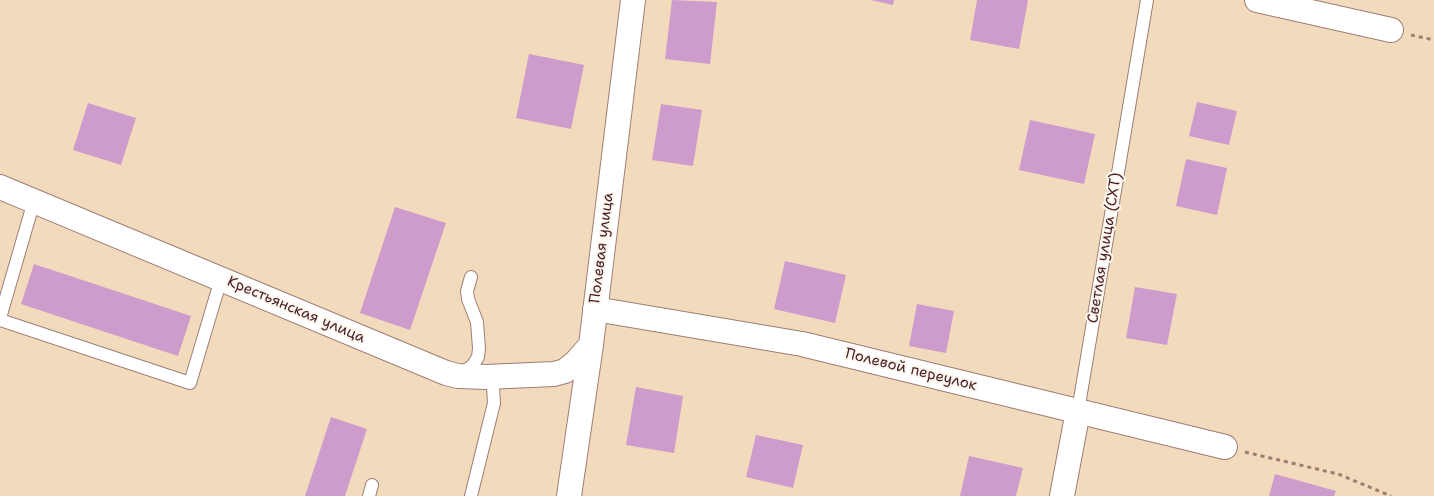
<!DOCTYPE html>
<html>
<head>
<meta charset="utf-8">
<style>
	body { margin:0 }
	canvas { display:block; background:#f2dbbc }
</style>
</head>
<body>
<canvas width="1434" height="496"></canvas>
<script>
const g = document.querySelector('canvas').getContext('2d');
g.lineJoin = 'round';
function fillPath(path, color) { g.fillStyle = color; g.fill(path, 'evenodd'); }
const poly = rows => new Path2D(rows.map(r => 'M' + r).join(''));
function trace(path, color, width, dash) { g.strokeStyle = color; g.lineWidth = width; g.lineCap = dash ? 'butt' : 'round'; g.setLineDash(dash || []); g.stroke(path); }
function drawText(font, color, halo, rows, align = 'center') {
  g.font = font + ' "Shantell Sans",sans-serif'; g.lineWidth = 4; g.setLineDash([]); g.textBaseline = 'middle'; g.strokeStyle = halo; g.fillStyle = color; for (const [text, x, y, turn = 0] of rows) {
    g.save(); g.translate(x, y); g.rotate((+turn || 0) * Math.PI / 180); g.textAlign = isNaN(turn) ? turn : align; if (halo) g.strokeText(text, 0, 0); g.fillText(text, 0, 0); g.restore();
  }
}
const building = poly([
	[672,0,717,2,710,64,665,59],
	[871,0,894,0,893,5],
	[977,0,1028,0,1019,49,970,40],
	[529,54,584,65,571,129,516,118],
	[1197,102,1237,111,1229,145,1189,136],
	[88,103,136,118,121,165,73,150],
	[661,104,702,110,693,166,652,160],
	[1030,120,1095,134,1084,184,1019,170],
	[1186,159,1227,168,1217,215,1176,206],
	[395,207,446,223,410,330,360,313],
	[785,261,846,275,835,323,774,309],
	[34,264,191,316,178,356,21,304],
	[1135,287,1177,294,1167,345,1126,338],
	[917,304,954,311,946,353,909,346],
	[636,387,683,396,674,453,626,445],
	[331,417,367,429,345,496,305,496],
	[756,435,803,445,793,488,746,477],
	[969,456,1023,468,1016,496,960,496],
	[1275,474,1336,491,1334,496,1269,496]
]);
const path = poly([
	[1411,35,1434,40],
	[1245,452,1338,474,1391,496]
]);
const service = poly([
	[0,318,34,201],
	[0,320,190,383,221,279],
	[460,375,473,365,478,357,479,348,477,322,468,299,467,291,471,277],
	[1078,411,1147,0],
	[369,496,372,485],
	[471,496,494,403,493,387,486,377]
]);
const minor = poly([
	[1257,0,1391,30],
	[0,187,446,373,458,376,486,377,554,374,565,371,576,362,591,345],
	[595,309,802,344,1225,447],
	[569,496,591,345,633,0],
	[1062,496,1078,411]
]);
const streetNames = [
	["Полевая улица",602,248,-83],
	["Светлая улица (СХТ)",1105,248,-81],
	["Крестьянская улица",296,310,23],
	["Полевой переулок",911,370,14]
];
fillPath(building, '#ce9bcd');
trace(service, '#9e7d74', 14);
trace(minor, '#9e7d74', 26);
trace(path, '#9e7d74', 3, [4, 4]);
trace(service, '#fff', 12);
trace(minor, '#fff', 24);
drawText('15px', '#4a1f2b', '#fbf7ec', streetNames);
</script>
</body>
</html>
